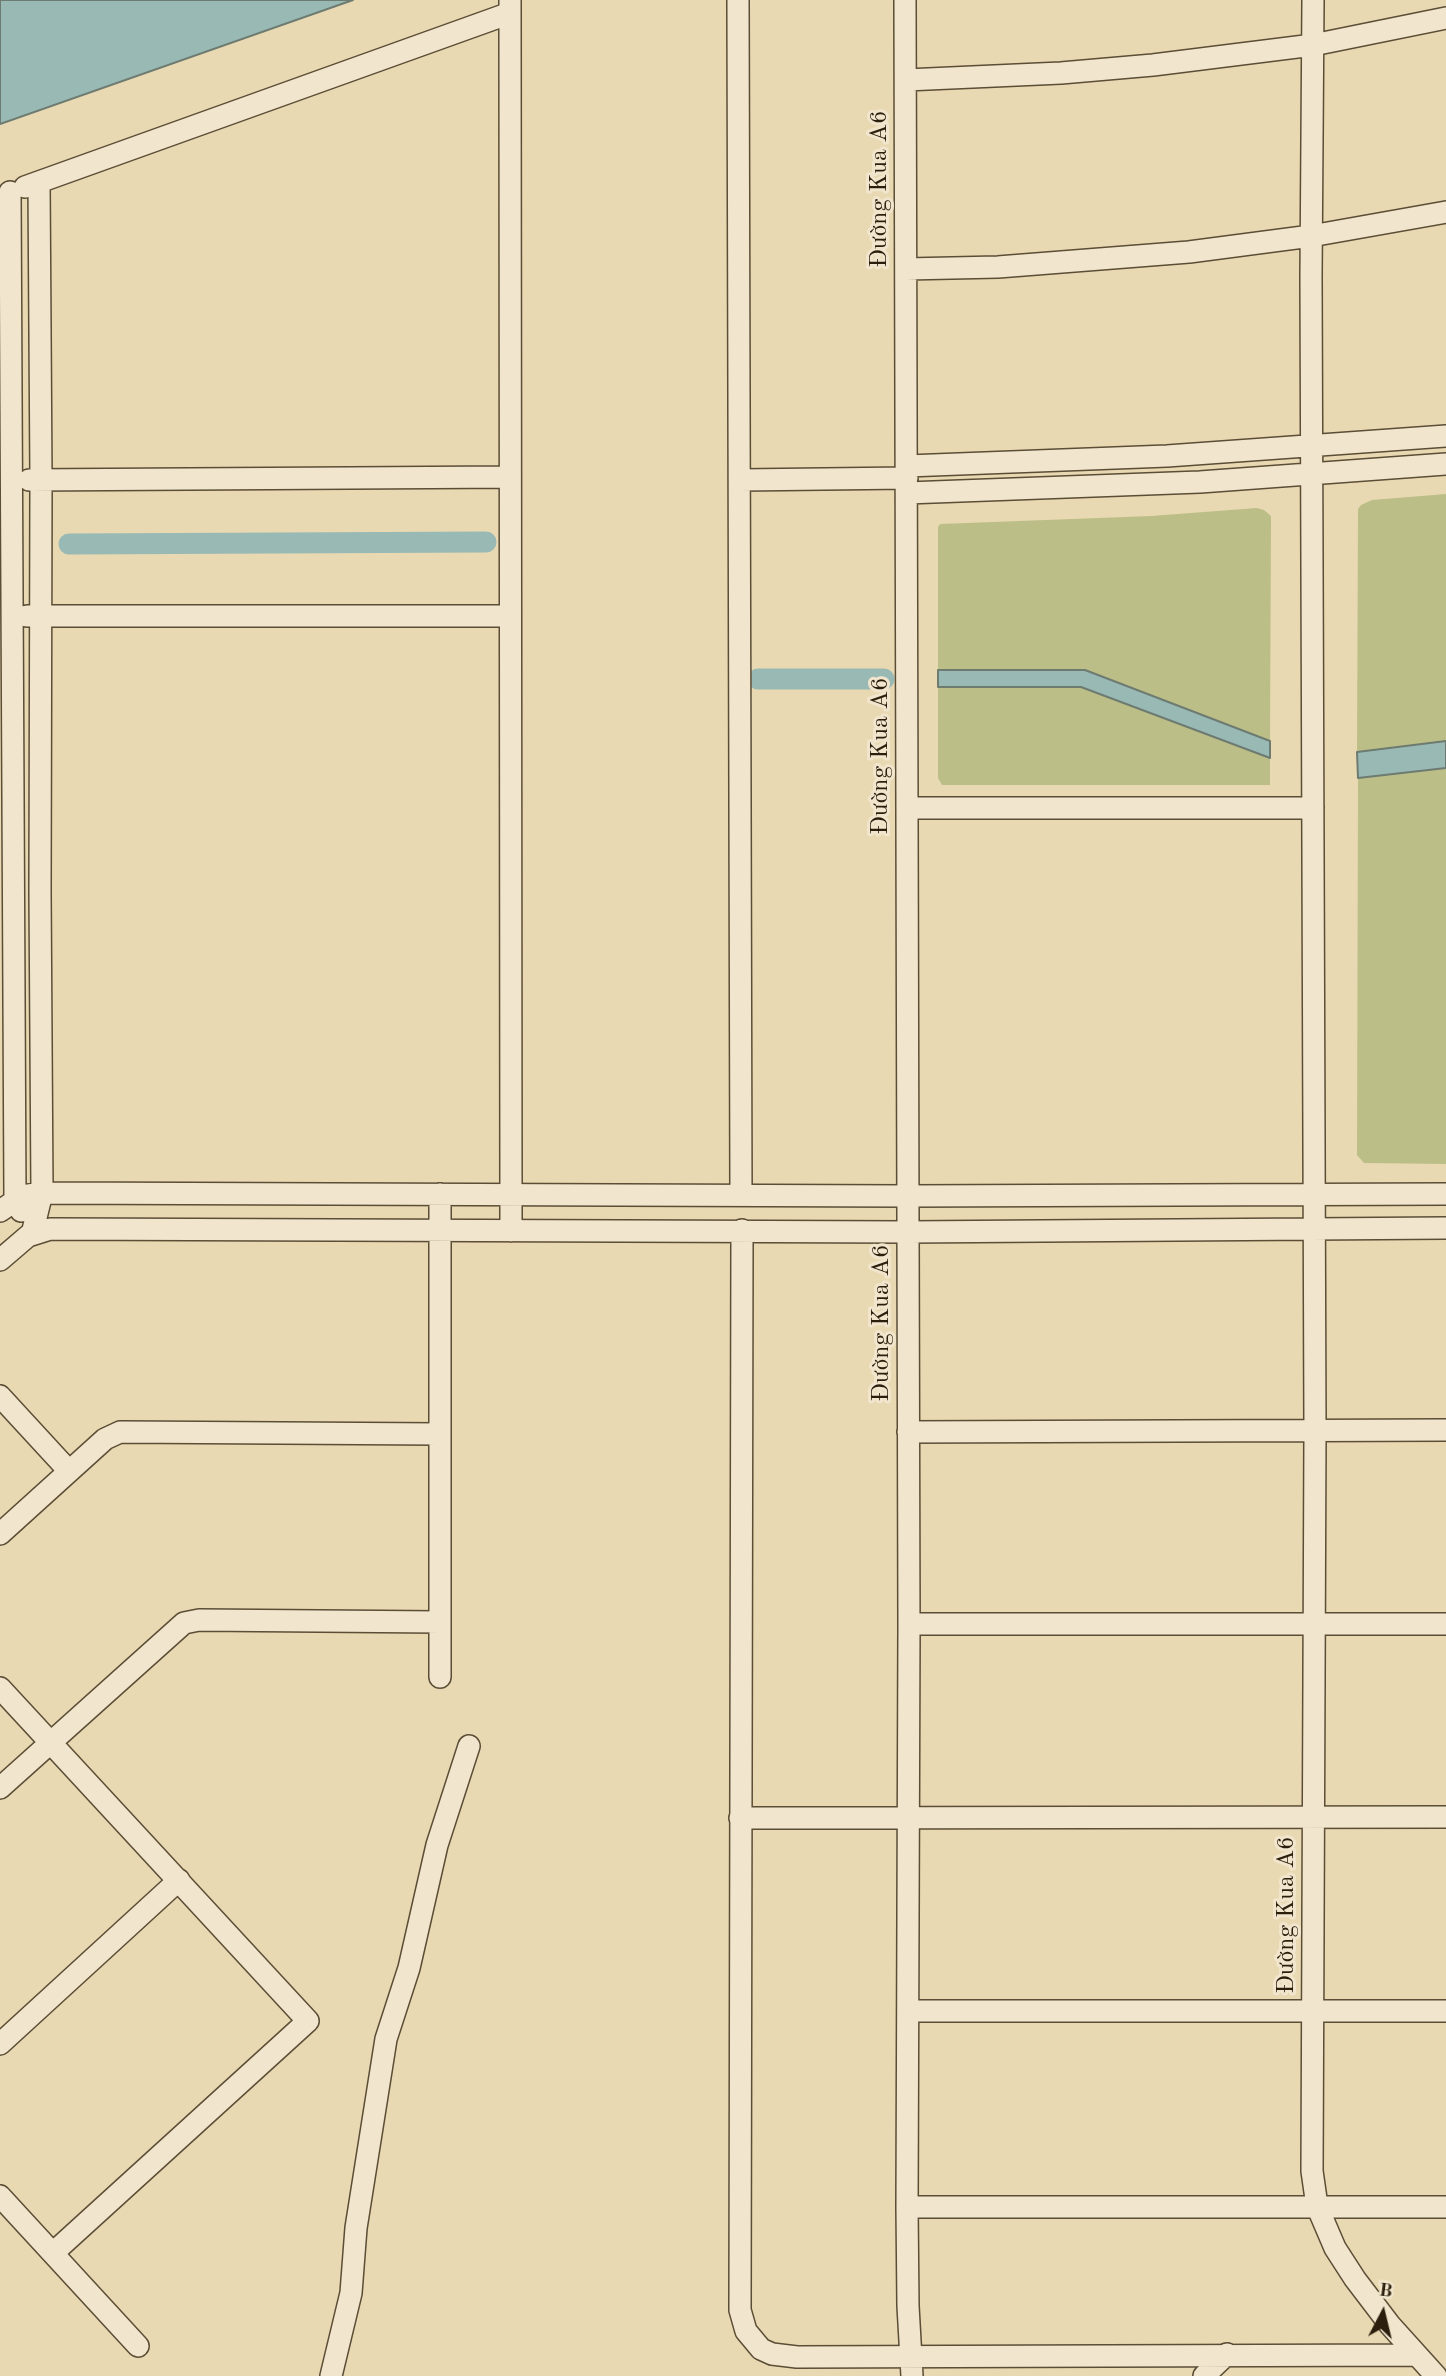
<!DOCTYPE html>
<html>
<head>
<meta charset="utf-8">
<style>
	body { margin:0 }
	#map { position:relative; width:1446px; height:2376px; overflow:hidden; background:#e9d9b2; font-family:"Old Standard TT",serif }
	canvas { display:block }
	.north { position:absolute; left:1348px; top:2278px; width:70px; height:70px; -webkit-text-stroke:5px #f1e6cd; paint-order:stroke; rotate:7deg; font-size:19px; font-weight:700; line-height:28px; text-align:center; color:#2c1e0c }
	.north::after { content:''; display:block; margin:auto; width:24px; height:32px; background:#2c1e0c; clip-path:polygon(50% 0,100% 100%,50% 72%,0 100%) }
</style>
</head>
<body>
<div id="map">
<canvas width="1446" height="2376"></canvas>
<div class="north">B</div>
</div>
<script>
const g = document.querySelector('canvas').getContext('2d');
g.lineJoin = 'round';
function fillPath(path, color) { g.fillStyle = color; g.fill(path, 'evenodd'); }
const poly = rows => new Path2D(rows.map(r => 'M' + r).join(''));
function trace(path, color, width, dash) { g.strokeStyle = color; g.lineWidth = width; g.lineCap = dash ? 'butt' : 'round'; g.setLineDash(dash || []); g.stroke(path); }
function drawText(font, color, halo, rows, align = 'center') {
  g.font = font + ' "Old Standard TT",serif'; g.lineWidth = 6; g.setLineDash([]); g.textBaseline = 'middle'; g.strokeStyle = halo; g.fillStyle = color; for (const [text, x, y, turn = 0] of rows) {
    g.save(); g.translate(x, y); g.rotate((+turn || 0) * Math.PI / 180); g.textAlign = isNaN(turn) ? turn : align; if (halo) g.strokeText(text, 0, 0); g.fillText(text, 0, 0); g.restore();
  }
}
const green = poly([
	[1446,494,1446,741,1357,752,1358,509,1361,505,1372,500],
	[1257,508,1264,510,1271,516,1270,741,1085,670,938,670,938,527,940,524,1151,516],
	[938,687,1081,687,1270,758,1270,785,942,785,938,778],
	[1446,768,1446,1164,1364,1163,1357,1155,1358,778]
]);
const water = poly([
	[0,0,353,0,0,124,0,0],
	[938,670,1085,670,1270,741,1270,758,1081,687,938,687,938,670],
	[1446,741,1446,768,1358,778,1357,752,1446,741]
]);
const canal = poly([
	[69,544,486,542],
	[758,679,884,679]
]);
const street = poly([
	[510,0,511,1231],
	[738,0,741,1195],
	[905,0,909,1624,907,2207,908,2306,912,2376],
	[1313,0,1311,277,1315,1431,1312,2171,1317,2206,1335,2248,1355,2279,1390,2325,1436,2376],
	[906,80,1061,73,1153,65,1313,45,1446,18],
	[25,187,510,13],
	[10,192,15,1200,21,1211],
	[906,269,998,267,1189,252,1311,236,1446,212],
	[907,466,1167,456,1446,436],
	[29,480,510,477],
	[741,480,907,478],
	[907,493,1200,482,1446,464],
	[27,616,510,616],
	[907,808,1313,808],
	[440,1194,440,1677],
	[0,1211,22,1196,42,1193,908,1196,1446,1194],
	[742,1230,740,2310,746,2331,761,2349,772,2354,797,2357,1417,2355],
	[32,1234,42,1193,40,891,41,480,39,182],
	[0,1260,28,1236,50,1229,908,1232,1446,1228],
	[0,1396,69,1471],
	[908,1432,1446,1430],
	[0,1534,105,1439,120,1432,440,1434],
	[909,1624,1446,1624],
	[0,1688,308,2021,53,2253],
	[0,1788,184,1623,199,1620,440,1622],
	[740,1818,1446,1817],
	[908,2011,1446,2011],
	[0,2044,179,1880],
	[0,2196,138,2346],
	[907,2207,1446,2207],
	[331,2376,351,2293,356,2228,386,2039,409,1968,437,1845,469,1746],
	[1204,2376,1227,2354]
]);
const streetNames = [
	["Đường Kua A6",880,189,-90],
	["Đường Kua A6",881,756,-90],
	["Đường Kua A6",882,1323,-90],
	["Đường Kua A6",1287,1915,-90]
];
fillPath(green, '#bcbe88');
fillPath(water, '#99b9b4');
trace(water, '#6d7b71', 2);
trace(canal, '#99b9b4', 21);
trace(street, '#5b4d36', 24);
trace(street, '#f1e6cd', 21);
drawText('24px', '#2c1e0c', '#f1e6cd', streetNames);
</script>
</body>
</html>
